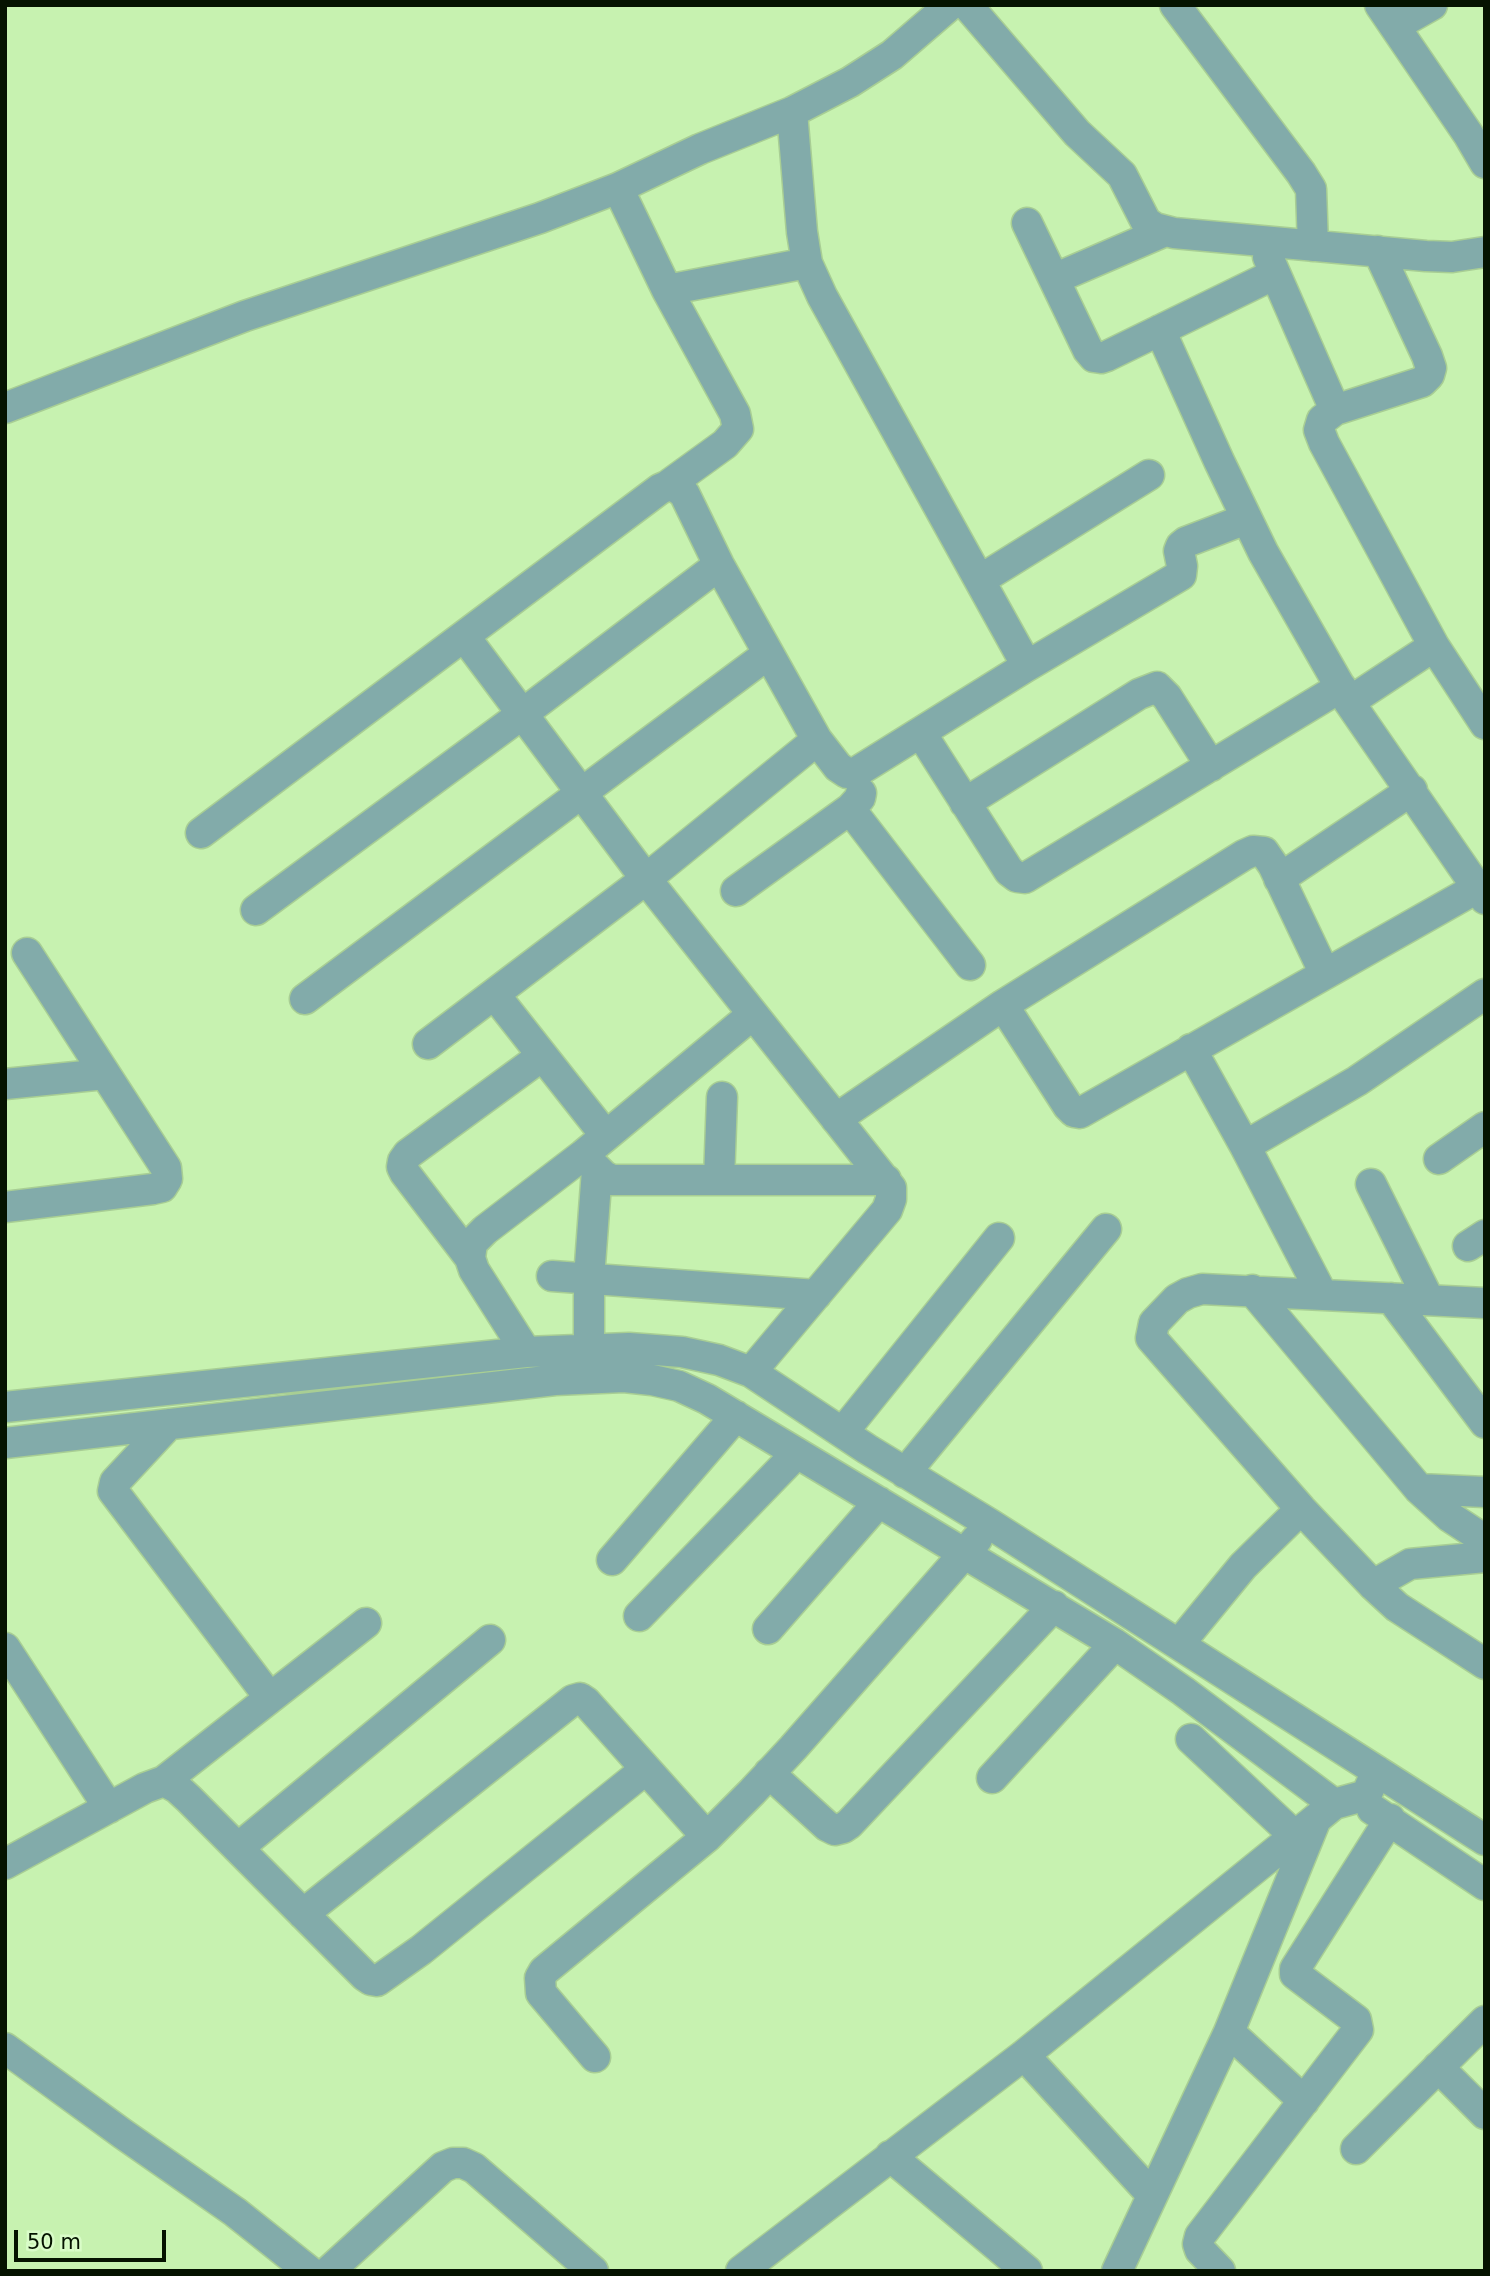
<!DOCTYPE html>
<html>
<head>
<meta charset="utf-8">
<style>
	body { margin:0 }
	#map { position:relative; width:1490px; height:2276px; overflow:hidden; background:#c7f2b0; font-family:"DejaVu Sans",sans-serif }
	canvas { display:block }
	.frame { position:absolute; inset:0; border:7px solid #051300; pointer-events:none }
	.scale { position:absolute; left:14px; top:2230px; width:152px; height:32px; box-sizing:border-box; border:4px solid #051300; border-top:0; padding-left:9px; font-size:21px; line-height:24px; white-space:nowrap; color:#051300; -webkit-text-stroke:5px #d9fcc8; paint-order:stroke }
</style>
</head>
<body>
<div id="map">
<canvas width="1490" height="2276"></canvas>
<div class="frame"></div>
<div class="scale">50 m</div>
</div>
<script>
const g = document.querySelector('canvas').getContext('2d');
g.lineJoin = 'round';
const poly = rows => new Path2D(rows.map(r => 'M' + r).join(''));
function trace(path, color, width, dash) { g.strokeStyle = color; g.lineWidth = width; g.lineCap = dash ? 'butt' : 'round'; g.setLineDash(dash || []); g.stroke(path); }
const minor = poly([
	[967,5,1077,133,1122,175,1146,222,1155,228,1174,233,1426,256,1452,257,1485,252],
	[1175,5,1301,173,1311,189,1313,246],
	[1380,5,1468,134,1485,163],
	[1395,26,1432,5],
	[618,188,667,290,807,263],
	[1027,223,1088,350,1094,357,1101,358,1107,356,1275,274],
	[1378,251,1427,356,1431,368,1429,375,1422,382,1335,410,1322,420,1319,430,1324,443,1434,646,1485,724],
	[1268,257,1335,410],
	[1054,279,1163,232],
	[667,290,735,414,738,429,725,444,667,486],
	[1160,330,1219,461,1263,552,1349,702,1485,899],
	[5,408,245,316,540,218,618,188,700,149,792,112,850,82,892,55,950,5],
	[980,580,1149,475],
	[1027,666,1181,575,1182,566,1179,551,1181,546,1186,542,1246,519],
	[1349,702,1434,646],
	[921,733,1009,871,1017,877,1025,878,1341,687],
	[965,803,1139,694,1157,687,1167,697,1211,766],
	[850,809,970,965],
	[201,833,660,489,667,486,674,486,684,493,719,565,817,740],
	[1279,879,1412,790],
	[736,891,850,809,860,798,861,793],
	[256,910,521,715,719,565],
	[494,994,606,1136],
	[305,999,768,654],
	[1003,1005,1068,1106,1074,1112,1080,1113,1477,888],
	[428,1044,646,879,464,636],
	[1191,1049,1245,1146,1322,1294],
	[5,1084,105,1074],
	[836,1119,1003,1005,1244,855,1253,851,1264,852,1273,865,1325,974],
	[1245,1146,1357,1081,1485,994],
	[583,1155,604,1176,612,1180,886,1180],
	[1439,1159,1485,1127],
	[719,1180,722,1097],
	[1371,1184,1429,1300],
	[5,1207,153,1189,162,1187,167,1179,166,1168,27,953],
	[1468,1246,1485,1235],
	[470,1258,405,1173,402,1167,403,1161,408,1154,542,1056],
	[552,1276,816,1295],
	[1252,1290,1419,1489,1450,1517,1485,1540],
	[1391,1298,1485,1423],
	[1485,1303,1202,1289,1188,1293,1177,1299,1154,1323,1151,1338,1301,1509,1373,1585,1397,1607,1485,1664],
	[589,1349,589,1278,597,1170],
	[526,1352,474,1270,470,1258,472,1243,485,1230,583,1155,752,1015],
	[751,1372,887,1210,891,1199,891,1188,646,879,817,740,838,767,847,773,855,773,1027,666,822,296,807,263,802,232,792,112],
	[5,1407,526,1352,629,1348,682,1352,719,1360,751,1372,867,1449,990,1524,1485,1840],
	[169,1424,115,1482,113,1491,270,1698],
	[843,1432,999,1238],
	[5,1443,555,1380,624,1377,652,1380,679,1386,707,1399,1115,1644,1183,1691,1334,1804],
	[905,1473,1106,1229],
	[1419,1489,1485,1492],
	[612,1560,736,1416],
	[1373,1585,1410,1564,1485,1557],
	[639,1616,797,1453],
	[768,1629,879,1502],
	[1179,1644,1243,1566,1301,1509],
	[5,1648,109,1808],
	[1191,1739,1295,1836],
	[769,1773,827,1826,835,1830,843,1828,849,1824,1054,1606],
	[992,1778,1115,1644],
	[164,1781,366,1623],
	[1372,1809,1485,1885],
	[238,1848,490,1640],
	[5,1864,145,1788,164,1781,177,1788,189,1799,365,1976,371,1980,377,1981,421,1950,646,1769],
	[303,1914,573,1700,580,1698,586,1702,707,1837],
	[1229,2032,1304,2101],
	[5,2048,123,2134,235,2212,309,2271],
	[1024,2055,1152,2195],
	[595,2057,541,1993,540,1978,544,1971,707,1837,752,1792,793,1748,977,1539],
	[1438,2067,1485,2114],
	[1356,2149,1485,2021],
	[890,2156,1027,2271],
	[329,2271,443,2167,453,2163,463,2163,474,2168,593,2271],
	[741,2271,1024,2055,1316,1819],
	[1117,2271,1229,2032,1316,1819,1334,1804,1363,1796,1368,1791,1377,1771],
	[1220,2271,1200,2250,1198,2244,1200,2236,1358,2030,1356,2020,1295,1974,1295,1969,1390,1819]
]);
trace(minor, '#a8ce94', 33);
trace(minor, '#82abaa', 30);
</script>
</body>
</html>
